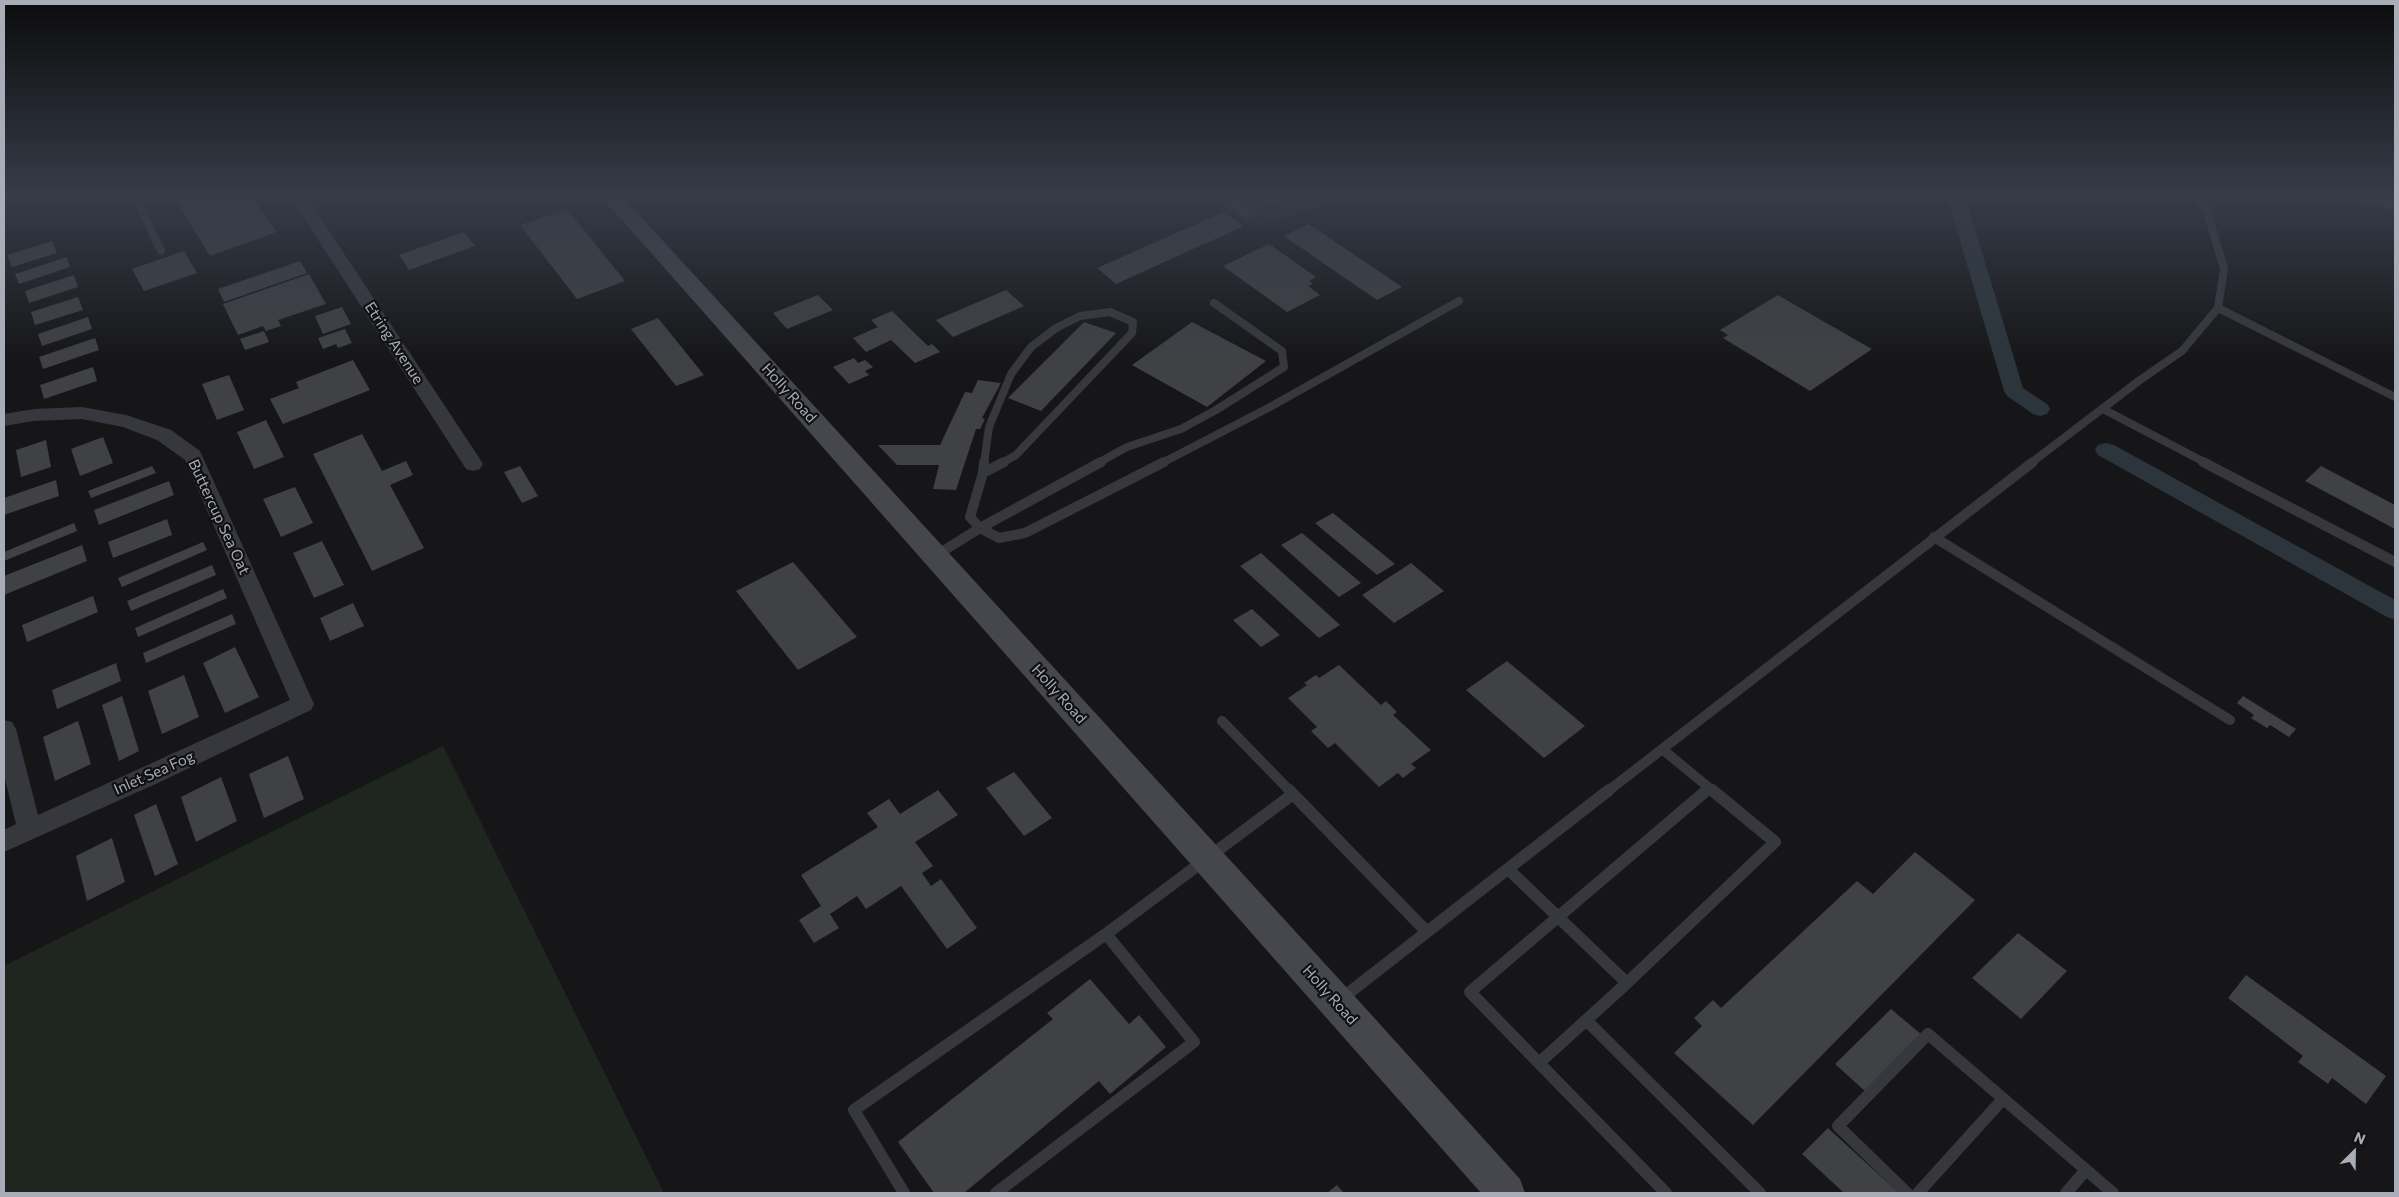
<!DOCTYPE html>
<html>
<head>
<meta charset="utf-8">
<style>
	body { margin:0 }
	#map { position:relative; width:2399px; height:1197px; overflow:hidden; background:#161618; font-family:Commissioner,sans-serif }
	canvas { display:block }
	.frame { position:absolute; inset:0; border:5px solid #a8adb8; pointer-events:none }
	.north { position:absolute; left:2329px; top:1127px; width:50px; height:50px; -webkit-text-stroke:4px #111113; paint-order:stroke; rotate:23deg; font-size:14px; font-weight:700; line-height:20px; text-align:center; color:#a8adb8 }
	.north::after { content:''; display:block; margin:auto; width:18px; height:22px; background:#a8adb8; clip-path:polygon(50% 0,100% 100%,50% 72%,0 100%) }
</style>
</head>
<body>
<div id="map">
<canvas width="2399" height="1197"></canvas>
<div class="frame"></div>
<div class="north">N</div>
</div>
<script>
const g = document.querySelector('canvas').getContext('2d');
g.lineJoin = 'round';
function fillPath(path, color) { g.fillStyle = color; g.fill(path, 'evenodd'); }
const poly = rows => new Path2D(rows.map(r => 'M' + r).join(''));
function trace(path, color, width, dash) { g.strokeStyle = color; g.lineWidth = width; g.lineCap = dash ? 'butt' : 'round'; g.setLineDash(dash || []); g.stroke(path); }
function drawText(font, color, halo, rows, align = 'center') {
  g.font = font + ' Commissioner,sans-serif'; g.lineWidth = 4.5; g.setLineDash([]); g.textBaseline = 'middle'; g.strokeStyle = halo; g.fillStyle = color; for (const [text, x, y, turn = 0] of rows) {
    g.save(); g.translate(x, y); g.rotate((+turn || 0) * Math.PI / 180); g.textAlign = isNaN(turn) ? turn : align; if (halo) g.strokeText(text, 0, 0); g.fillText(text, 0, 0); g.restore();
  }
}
const built = poly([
	[1206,196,1355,196,1253,228]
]);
const green = poly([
	[443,746,664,1193,4,1193,4,966]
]);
const canal = poly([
	[1947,196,1965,196,2023,388,2047,404,2050,409,2047,414,2040,416,2033,414,2007,396,2004,391,1947,196],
	[2106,443,2114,445,2395,600,2395,620,2387,617,2098,455,2095,450,2098,445,2106,443]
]);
const building = poly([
	[182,196,252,196,277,232,210,256,175,199],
	[1214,196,1235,196,1260,213,1247,219],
	[1256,196,1292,196,1276,204,1266,203],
	[2333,196,2395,196,2395,210,2333,197],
	[567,209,625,281,577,299,520,225],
	[1224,212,1244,226,1116,284,1097,268],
	[1309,224,1402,287,1377,300,1284,236],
	[464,232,475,246,409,270,399,255],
	[52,241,57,253,12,267,7,255],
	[1269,244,1316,277,1309,281,1313,284,1308,286,1320,295,1287,312,1223,266],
	[184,251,197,273,144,291,132,269],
	[67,257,70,267,19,284,15,274],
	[300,261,307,273,224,302,218,289],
	[309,274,326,304,278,320,281,326,266,331,263,326,238,335,223,304],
	[74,275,78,287,29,303,25,291],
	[1006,290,1024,306,953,337,936,320],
	[818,295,833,310,787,329,773,313],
	[1778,295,1821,320,1872,349,1810,391,1723,338,1728,335,1720,330],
	[78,297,83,310,35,325,31,312],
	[342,307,351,324,323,334,315,316],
	[892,311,928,346,932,344,940,352,915,363,891,340,866,352,853,338,878,327,871,320],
	[88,317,92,329,42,346,38,334],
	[658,318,704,375,676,386,631,329],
	[1084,322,1116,333,1041,411,1008,398],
	[1192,322,1266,361,1207,407,1132,365],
	[345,329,352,343,338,348,336,344,323,349,318,338],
	[264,331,269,342,245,350,240,339],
	[95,338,99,350,43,369,39,357],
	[854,358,858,363,865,360,873,367,865,371,869,375,849,384,833,367],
	[353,360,370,390,283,424,270,399,299,388,296,382],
	[93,367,97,381,44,399,40,385],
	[229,375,244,410,217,420,202,384],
	[978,380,1001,383,982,418,985,419,980,429,976,429,956,490,933,489,939,465,897,465,878,445,940,445,965,392,972,393],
	[266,420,284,457,254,469,237,432],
	[362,434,382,471,406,461,413,475,390,485,424,548,372,571,313,454],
	[103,437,113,463,80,476,71,449],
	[46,440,51,467,21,477,16,450],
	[152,466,156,473,91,498,88,491],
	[520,466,538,496,522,503,504,472],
	[2321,466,2395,505,2395,529,2305,481],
	[56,480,59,496,4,515,4,498],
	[169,481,174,495,99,525,94,510],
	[295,487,313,523,281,537,263,499],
	[1333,513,1395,564,1377,575,1315,523],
	[167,519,172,535,113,558,108,542],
	[74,523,77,531,4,561,4,552],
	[1302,533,1361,583,1339,597,1281,545],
	[322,541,344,585,314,598,293,553],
	[203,542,207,550,122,587,118,578],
	[82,545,87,561,4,595,4,576],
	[1261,553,1340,625,1319,638,1240,566],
	[793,562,857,637,798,670,736,591],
	[1411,563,1444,591,1394,623,1362,595],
	[212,565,216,575,131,611,127,601],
	[223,589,227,598,138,637,135,628],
	[93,596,98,612,27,642,22,625],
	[353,603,364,626,330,641,320,618],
	[1252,609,1280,635,1261,647,1233,620],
	[232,614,236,624,146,663,143,653],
	[235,647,259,697,225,713,203,663],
	[1507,661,1585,726,1544,758,1466,690],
	[116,663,121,681,57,709,52,690],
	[1339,665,1381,705,1386,701,1397,712,1393,715,1431,750,1411,764,1416,768,1403,778,1398,773,1379,787,1335,743,1328,748,1311,731,1317,727,1288,698,1307,685,1304,683,1316,675,1319,678],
	[184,675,199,717,162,734,148,691],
	[122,696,139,751,119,761,102,705],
	[2243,696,2296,729,2289,737,2270,725,2267,728,2251,718,2254,715,2237,703],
	[78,721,91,764,55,781,43,737],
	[288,756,304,799,264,818,249,774],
	[1014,772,1052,818,1024,836,986,788],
	[221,777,237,821,196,842,181,797],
	[938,790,958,815,915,842,933,866,922,873,931,886,941,879,977,928,947,949,901,886,866,909,857,896,830,914,839,928,814,943,799,920,821,906,801,875,878,827,867,813,889,799,900,814],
	[156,804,178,864,155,876,134,815],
	[112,838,125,882,87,901,76,856],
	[1915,852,1975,900,1753,1125,1674,1053,1702,1026,1694,1018,1713,1000,1721,1008,1857,881,1873,894],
	[2018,933,2067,971,2021,1019,1972,978],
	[2246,975,2386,1076,2366,1104,2332,1078,2328,1084,2298,1062,2303,1056,2228,998],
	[1090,979,1129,1024,1139,1015,1166,1047,1110,1094,1099,1081,964,1193,934,1193,898,1142,1053,1019,1047,1013],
	[1891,1009,1922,1035,1866,1092,1835,1064],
	[1828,1128,1899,1193,1844,1193,1802,1154],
	[1337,1185,1344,1193,1327,1193]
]);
const laneFar2 = poly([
	[135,196,161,251],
	[2218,308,2395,397],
	[2103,409,2206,463],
	[984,463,989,427,1011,374,1031,347,1056,328,1080,316,1110,312,1133,322,1132,333,1016,455,1002,463],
	[1098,463,1127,447,1181,429,1216,410,1284,367,1282,351,1214,303],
	[1162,463,1270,407,1459,301],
	[2031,463,2140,380,2182,351,2218,308,2224,269,2207,211,2196,196]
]);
const laneFar1 = poly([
	[2203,462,2395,562],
	[983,473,970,517,980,528,999,538,1025,533,1164,462],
	[983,473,984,462],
	[983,473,1004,462],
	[1934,537,2230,720],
	[935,556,980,528,1101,462],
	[1222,721,1290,791],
	[1662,749,1713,791],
	[1608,791,2033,462],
	[1705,791,1709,788]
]);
const lane = poly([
	[1289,790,1427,932],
	[1508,869,1627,983,1775,842,1712,790],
	[1627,983,1539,1063,1470,992,1707,790],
	[1341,999,1609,790],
	[1586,1020,1760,1193],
	[1539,1063,1666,1193],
	[904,1193,854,1110,1106,934,1293,794],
	[996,1193,1194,1042,1106,934],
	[1907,1193,1838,1126,1928,1034,2113,1193],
	[1918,1193,2003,1099],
	[2066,1193,2086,1170]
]);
const street = poly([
	[290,196,306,196,480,459,483,464,480,469,473,471,466,469,290,196],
	[82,407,126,415,171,430,200,451,314,704,311,710,160,782,4,852,4,830,16,824,4,775,4,720,12,722,16,729,38,815,290,700,185,460,157,440,123,427,82,419,34,421,4,426,4,414,34,409,82,407]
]);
const secondary = poly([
	[601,196,622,196,1349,990,1520,1179,1525,1193,1481,1193,601,196]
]);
const streetNames = [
	["Etring Avenue",394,343,57],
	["Holly Road",789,393,48],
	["Buttercup Sea Oat",219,517,65],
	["Holly Road",1059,694,48],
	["Inlet Sea Fog",154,773,-24],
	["Holly Road",1330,995,48]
];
fillPath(built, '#222225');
fillPath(green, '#1e261f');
fillPath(canal, '#2c353c');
fillPath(building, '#404145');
trace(laneFar2, '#37383d', 8);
trace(laneFar1, '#37383d', 10);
trace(lane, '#37383d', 12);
fillPath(street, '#37383d');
fillPath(secondary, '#45474d');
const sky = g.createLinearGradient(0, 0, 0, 364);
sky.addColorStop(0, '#0c0c0d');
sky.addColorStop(0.54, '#363c48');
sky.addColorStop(1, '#363c4800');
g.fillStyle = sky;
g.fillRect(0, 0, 2399, 364);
drawText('15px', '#a8adb8', '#111113', streetNames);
</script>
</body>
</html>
